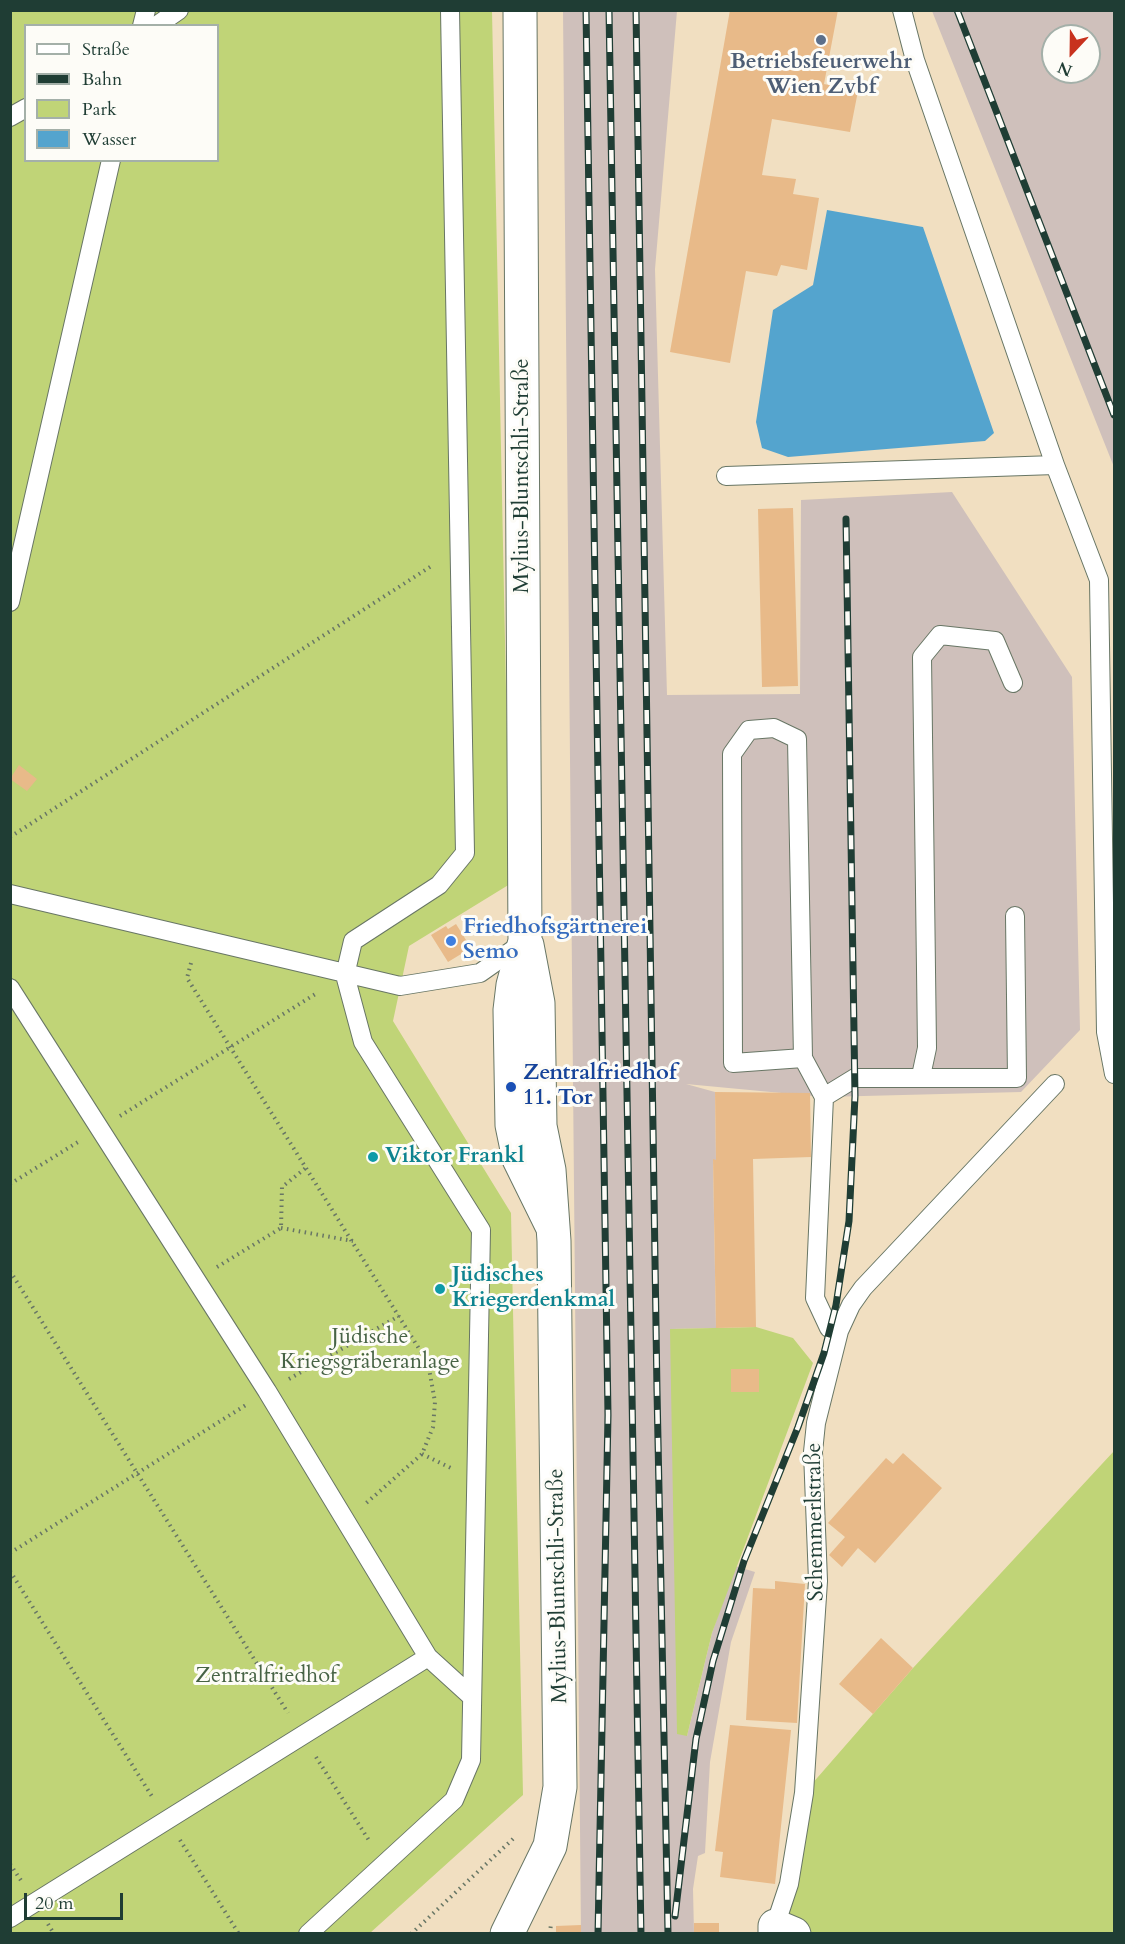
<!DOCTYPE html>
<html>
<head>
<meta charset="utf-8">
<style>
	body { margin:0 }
	#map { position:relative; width:1125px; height:1944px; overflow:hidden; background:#f1dfc1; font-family:Cardo,serif }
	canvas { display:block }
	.frame { position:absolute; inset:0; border:12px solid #1f3d34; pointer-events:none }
	.legend { position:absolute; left:24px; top:24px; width:195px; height:138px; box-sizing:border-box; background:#fdfcf7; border:2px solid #a4b0a9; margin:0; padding:8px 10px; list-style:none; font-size:18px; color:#1f3d34 }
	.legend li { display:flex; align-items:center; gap:12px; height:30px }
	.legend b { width:30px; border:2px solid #a4b0a9 }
	.north { position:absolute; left:1041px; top:24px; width:60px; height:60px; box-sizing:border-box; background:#fdfcf7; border:2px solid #a4b0a9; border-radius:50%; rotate:202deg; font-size:16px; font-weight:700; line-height:24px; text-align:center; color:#1f3d34 }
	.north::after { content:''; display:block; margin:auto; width:21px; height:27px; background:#c8321e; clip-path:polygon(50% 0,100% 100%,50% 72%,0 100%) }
	.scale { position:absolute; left:24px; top:1893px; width:99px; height:27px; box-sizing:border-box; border:3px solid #1f3d34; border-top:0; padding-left:8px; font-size:18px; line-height:21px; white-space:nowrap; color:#1f3d34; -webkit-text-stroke:4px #fdfcf7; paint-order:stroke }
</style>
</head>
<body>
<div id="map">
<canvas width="1125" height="1944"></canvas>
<div class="frame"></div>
<ul class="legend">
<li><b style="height:8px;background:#fff"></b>Straße</li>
<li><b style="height:8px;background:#1f3d34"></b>Bahn</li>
<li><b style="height:16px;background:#c0d477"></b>Park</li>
<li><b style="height:16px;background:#54a4ce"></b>Wasser</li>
</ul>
<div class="north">N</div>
<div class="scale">20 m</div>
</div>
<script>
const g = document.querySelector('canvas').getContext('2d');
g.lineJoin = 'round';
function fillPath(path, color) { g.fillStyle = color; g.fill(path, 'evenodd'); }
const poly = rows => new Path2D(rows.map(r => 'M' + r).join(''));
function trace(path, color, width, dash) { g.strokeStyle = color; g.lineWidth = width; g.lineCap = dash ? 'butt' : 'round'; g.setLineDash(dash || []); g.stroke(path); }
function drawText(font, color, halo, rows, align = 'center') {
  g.font = font + ' Cardo,serif'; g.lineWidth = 6; g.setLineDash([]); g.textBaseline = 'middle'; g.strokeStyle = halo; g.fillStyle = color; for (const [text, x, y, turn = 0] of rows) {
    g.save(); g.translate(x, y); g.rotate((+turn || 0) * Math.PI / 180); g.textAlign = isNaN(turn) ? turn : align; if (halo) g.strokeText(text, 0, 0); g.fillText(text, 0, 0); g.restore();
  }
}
const industrial = poly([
	[563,11,677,11,655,269,667,695,800,694,801,500,952,492,1072,677,1080,1030,1021,1092,824,1097,686,1084,715,1092,716,1160,713,1160,716,1328,671,1329,687,1736,712,1633,735,1566,755,1572,731,1642,710,1762,705,1853,698,1856,693,1889,694,1933,581,1933],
	[932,11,1114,11,1114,467],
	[1053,36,1089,36,1089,72,1053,72]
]);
const green = poly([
	[11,11,492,11,510,884,409,946,393,1021,511,1213,523,1795,370,1933,11,1934],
	[26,26,218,26,218,160,26,160],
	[756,1327,793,1338,813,1363,712,1633,687,1736,677,1734,670,1329],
	[1114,1451,1114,1933,794,1934,775,1926,804,1793,913,1668]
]);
const water = poly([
	[827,210,923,227,994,433,985,441,788,457,762,448,756,422,773,310,813,285]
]);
const building = poly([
	[730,10,838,10,824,84,858,91,850,132,772,119,762,175,796,179,793,194,819,198,807,270,781,265,777,276,746,271,730,363,670,352],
	[793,508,798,686,762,687,758,509],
	[19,765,37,779,27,791,10,779],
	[456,924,471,948,448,962,431,935,446,926,448,929],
	[715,1092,810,1093,811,1157,753,1159,756,1327,716,1328,713,1159,716,1160],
	[731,1369,759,1369,759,1392,731,1392],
	[903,1453,942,1488,875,1563,858,1548,842,1567,829,1555,845,1537,828,1523,886,1458,893,1464],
	[775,1581,805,1584,797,1723,746,1720,753,1588,775,1589],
	[881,1638,913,1668,873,1714,839,1684],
	[730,1725,791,1730,775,1884,720,1877,723,1852,715,1851],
	[694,1923,719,1923,719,1934,694,1934],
	[581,1925,581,1934,556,1934,556,1926]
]);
const path = poly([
	[10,837,433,565],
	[191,963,187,978,428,1363,435,1402,433,1427,422,1454,364,1505],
	[120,1116,317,993],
	[10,1184,78,1142],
	[281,1228,353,1241],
	[217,1267,281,1228,282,1187,307,1167],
	[10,1271,288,1713],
	[289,1379,399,1316],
	[422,1454,451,1468],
	[10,1553,246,1405],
	[10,1571,153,1798],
	[316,1757,370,1842],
	[180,1840,239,1934],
	[10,1864,22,1882],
	[48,1924,54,1934],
	[411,1934,514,1838],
	[550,1934,551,1923]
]);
const service = poly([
	[902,10,915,60,1055,465],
	[142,26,146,10],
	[156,26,179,10],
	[10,117,26,108],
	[726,476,1055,465,1099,580,1106,1032,1114,1074],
	[10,602,111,160],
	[10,894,400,986,480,973,524,942],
	[10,988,267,1391,428,1657,472,1697],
	[803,1058,797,739,774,728,749,730,732,754,733,1063,803,1058,824,1097,815,1298,829,1328,839,1331],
	[921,1076,927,1048,922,657,940,635,995,641,1013,683],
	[824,1097,855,1078,1017,1078,1015,916],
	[10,1918,428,1657],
	[775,1926,789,1884,804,1793,818,1581,813,1452,816,1423,839,1331,851,1305,863,1288,1055,1084],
	[308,1934,454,1800,471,1760,481,1230,363,1042,345,975,353,941,439,885,465,853,450,10]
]);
const minor = poly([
	[775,1934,775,1926,794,1934]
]);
const tertiary = poly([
	[520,10,525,941,513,985,510,1010,512,1125,519,1159,553,1228],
	[507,1934,550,1846,560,1787,554,1241,549,1170,540,1126,538,1003,527,945]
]);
const rail = poly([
	[586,10,608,1415,598,1934],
	[609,10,641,1934],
	[636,10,657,1391,668,1934],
	[957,10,1114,415],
	[675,1916,696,1739,713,1661,744,1561,798,1427,824,1353,836,1305,849,1221,855,1096,846,519]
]);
const markers = [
	[821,40,6,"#5c6f8a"],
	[451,941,6,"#3f7fe0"],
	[511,1087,6,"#1a4fb4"],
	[373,1157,6,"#0f9aa8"],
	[440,1289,6,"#0f9aa8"]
];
const serviceNames = [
	["Betriebsfeuerwehr",821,63],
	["Wien Zvbf",821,88]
];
const streetNames = [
	["Mylius-Bluntschli-Straße",523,476,-90],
	["Schemmerlstraße",816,1522,-91],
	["Mylius-Bluntschli-Straße",559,1586,-91]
];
const shopNames = [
	["Friedhofsgärtnerei",463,928],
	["Semo",463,953]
];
const transitNames = [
	["Zentralfriedhof",523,1074],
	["11. Tor",523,1099]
];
const cultureNames = [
	["Viktor Frankl",385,1157],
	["Jüdisches",452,1276],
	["Kriegerdenkmal",452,1301]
];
const parkNames = [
	["Jüdische",370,1338],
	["Kriegsgräberanlage",370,1363],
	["Zentralfriedhof",266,1677]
];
fillPath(industrial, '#cfc0bb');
fillPath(green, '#c0d477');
fillPath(water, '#54a4ce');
fillPath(building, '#e8ba89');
trace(service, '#687665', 20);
trace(minor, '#687665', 35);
trace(tertiary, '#687665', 35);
trace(path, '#687665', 4, [1.5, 4.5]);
trace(service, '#fff', 18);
trace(minor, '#fff', 33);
trace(tertiary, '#fff', 33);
trace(rail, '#1f3d34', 7);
trace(rail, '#fdfcf7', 4.5, [14]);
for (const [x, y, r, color] of markers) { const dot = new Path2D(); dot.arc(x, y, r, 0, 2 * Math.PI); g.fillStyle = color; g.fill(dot); trace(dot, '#fdfcf7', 2); }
drawText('bold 22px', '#4e5e75', '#fdfcf7', serviceNames);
drawText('22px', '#1f3d34', '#fdfcf7', streetNames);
drawText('bold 22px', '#366cbe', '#fdfcf7', shopNames, 'left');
drawText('bold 22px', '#164399', '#fdfcf7', transitNames, 'left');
drawText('bold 22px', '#0d838f', '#fdfcf7', cultureNames, 'left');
drawText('22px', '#476345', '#fdfcf7', parkNames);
</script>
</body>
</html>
